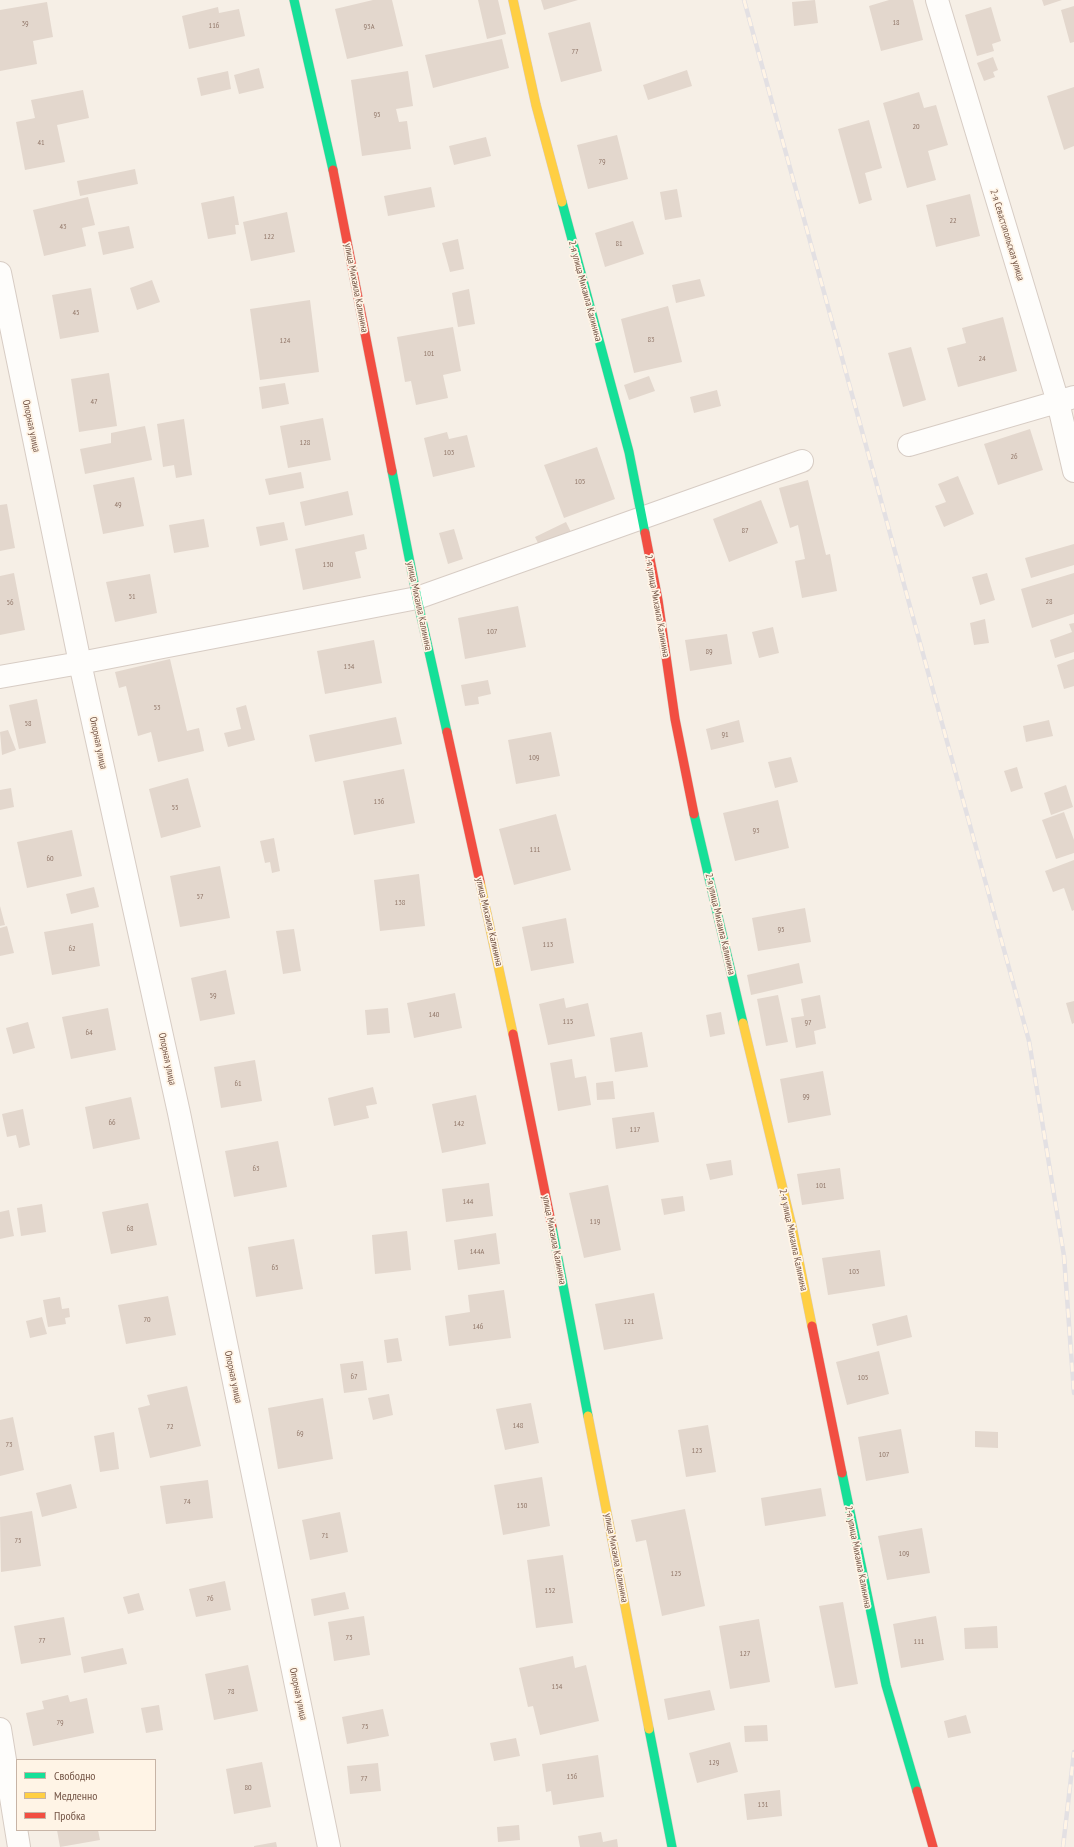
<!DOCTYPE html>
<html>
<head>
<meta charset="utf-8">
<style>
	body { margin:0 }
	#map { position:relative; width:1074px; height:1847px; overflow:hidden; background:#f6efe6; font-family:"PT Sans Narrow",sans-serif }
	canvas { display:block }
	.legend { position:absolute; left:16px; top:1759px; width:140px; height:72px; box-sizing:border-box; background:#fff4e6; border:1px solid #c7b4a6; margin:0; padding:5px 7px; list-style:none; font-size:12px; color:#745546 }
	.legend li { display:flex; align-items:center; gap:8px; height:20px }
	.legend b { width:20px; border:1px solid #c7b4a6 }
</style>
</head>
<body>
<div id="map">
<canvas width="1074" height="1847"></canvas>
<ul class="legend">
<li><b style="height:5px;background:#16e098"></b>Свободно</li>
<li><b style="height:5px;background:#ffcf43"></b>Медленно</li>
<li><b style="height:5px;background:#f24e42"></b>Пробка</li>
</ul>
</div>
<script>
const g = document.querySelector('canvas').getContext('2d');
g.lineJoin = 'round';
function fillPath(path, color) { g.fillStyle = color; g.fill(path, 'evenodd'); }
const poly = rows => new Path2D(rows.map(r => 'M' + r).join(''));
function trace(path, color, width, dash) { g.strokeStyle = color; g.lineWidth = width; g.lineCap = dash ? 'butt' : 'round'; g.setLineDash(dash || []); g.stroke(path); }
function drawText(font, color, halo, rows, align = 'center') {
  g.font = font + ' "PT Sans Narrow",sans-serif'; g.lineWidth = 3.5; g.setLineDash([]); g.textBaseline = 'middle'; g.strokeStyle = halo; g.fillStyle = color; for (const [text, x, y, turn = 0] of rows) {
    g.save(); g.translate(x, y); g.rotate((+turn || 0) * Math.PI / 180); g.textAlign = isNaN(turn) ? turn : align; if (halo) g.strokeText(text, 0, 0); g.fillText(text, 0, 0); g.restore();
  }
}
const building = poly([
	[373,0,392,0,403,46,347,59,335,9],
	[478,0,498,0,506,34,487,39],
	[541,0,578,0,544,10],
	[815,0,818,23,794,26,792,2],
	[889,0,913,0,923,40,881,51,869,6],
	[1042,0,1062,0,1044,6],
	[47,2,53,37,33,41,37,64,0,71,0,10],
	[1074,6,1074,42,1070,43,1061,10],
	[218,7,219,13,239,9,245,36,189,49,182,16],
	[991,7,1001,41,992,44,994,51,977,56,965,15],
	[590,22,602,71,561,82,548,33],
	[502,39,509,68,433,88,425,55],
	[993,57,998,70,993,72,995,77,984,81,977,63],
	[259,68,264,88,239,94,234,75],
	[687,70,692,86,648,100,643,85],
	[228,71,231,89,201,96,197,78],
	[408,71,413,106,396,109,399,122,407,121,411,149,362,156,351,80],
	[1074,87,1074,146,1064,150,1047,96],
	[83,90,89,118,57,125,65,162,25,170,16,122,35,118,31,100],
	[919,92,924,108,936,105,948,145,928,151,936,180,907,188,883,103],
	[869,120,882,168,865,173,872,200,859,204,838,129],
	[617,135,628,179,588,189,577,145],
	[486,137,491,156,454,165,449,146],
	[135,169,138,184,80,196,77,181],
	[431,187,435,207,388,216,384,196],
	[677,189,682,217,665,220,660,192],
	[970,194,980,236,936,247,926,205],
	[234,196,239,225,235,225,236,234,208,239,201,203],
	[88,197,95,225,82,228,86,246,44,256,33,210],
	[287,212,295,252,251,261,243,222],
	[633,221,644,254,605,267,595,233],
	[129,226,134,248,103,255,98,232],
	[458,239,464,269,450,272,442,243],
	[700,279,705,296,676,303,672,285],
	[152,280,160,302,137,310,130,288],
	[91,288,99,332,60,339,52,295],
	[469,289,475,324,458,327,452,293],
	[310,300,319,372,260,380,250,309],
	[668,306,682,362,634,373,621,319],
	[1003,317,1017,371,958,387,947,348,966,343,962,328],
	[453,327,461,371,443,375,448,398,416,405,411,381,405,382,397,337],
	[911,347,926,400,903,407,888,353],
	[109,373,117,426,79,432,71,379],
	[649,376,655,391,629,400,624,385],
	[285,383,289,404,262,409,259,387],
	[717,390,721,406,694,413,690,397],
	[323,418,331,460,288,468,280,426],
	[184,419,192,475,176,478,174,465,163,467,157,424],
	[145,426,152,460,85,474,80,449,111,443,111,433],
	[1030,429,1043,470,998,485,984,444],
	[447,432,449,439,467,435,475,467,433,477,424,438],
	[597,447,615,499,564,518,544,465],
	[301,472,304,488,269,495,265,479],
	[958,476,974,514,944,527,935,506,946,502,938,484],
	[134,477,144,526,103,534,93,485],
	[808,480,826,555,830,554,837,591,802,598,795,561,805,559,798,525,790,528,779,488],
	[348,491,353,515,305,526,300,502],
	[761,500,778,543,729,562,713,519],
	[7,504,15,548,0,551,0,505],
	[204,519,209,547,174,553,169,525],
	[284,522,288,540,260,546,256,527],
	[566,522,572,534,541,549,535,537],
	[454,529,463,559,448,564,439,533],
	[364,534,367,549,355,552,361,578,303,590,295,549],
	[1074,544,1074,565,1031,578,1025,558],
	[14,573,25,630,0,635,0,576],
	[987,573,995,600,980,605,972,577],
	[1074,573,1074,614,1032,628,1021,589],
	[150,574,157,613,115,622,106,582],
	[518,606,526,647,465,659,458,618],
	[985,619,989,643,974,645,970,623],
	[1074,623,1074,652,1055,658,1050,640,1072,632,1069,624],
	[773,627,779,653,759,658,752,632],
	[727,634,732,664,690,671,685,640],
	[374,640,382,683,325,694,317,651],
	[170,659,187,731,199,728,204,751,158,762,151,732,138,736,126,686,119,688,115,672],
	[1074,659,1074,686,1064,689,1057,665],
	[488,680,491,694,478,697,479,704,465,706,461,685],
	[37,699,46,743,19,749,9,705],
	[246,705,255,740,228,747,224,733,241,729,236,708],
	[396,717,402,744,315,762,309,735],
	[739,720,744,742,711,750,706,729],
	[1049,720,1053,736,1026,742,1023,726],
	[8,730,16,750,2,755,0,732],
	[551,732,560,776,516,784,508,740],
	[791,757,798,782,775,788,768,762],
	[1017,767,1023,788,1011,792,1004,771],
	[404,769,415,823,354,835,343,781],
	[188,778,201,827,161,838,149,789],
	[1066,785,1073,807,1051,815,1044,793],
	[11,788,14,807,0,810,0,790],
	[778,800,789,848,735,861,723,813],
	[1064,812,1074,840,1074,853,1056,859,1042,820],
	[556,814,571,870,514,885,499,829],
	[72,830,82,876,27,888,17,842],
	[274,838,280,871,272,873,270,862,265,863,260,841],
	[1074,860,1074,910,1072,911,1064,888,1053,892,1045,871],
	[220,866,230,918,180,927,170,876],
	[419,874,425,926,380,931,374,880],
	[94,887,99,907,71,914,66,894],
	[0,906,5,925,0,926],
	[805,908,811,942,758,951,752,918],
	[566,918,574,963,531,971,522,927],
	[93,923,100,966,52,975,44,932],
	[7,926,14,953,0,956,0,928],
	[294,929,301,971,283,974,276,931],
	[799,963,803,983,751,995,747,975],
	[226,970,235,1014,200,1021,191,978],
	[455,993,462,1028,414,1038,407,1003],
	[778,995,788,1042,766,1046,757,999],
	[820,995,826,1028,814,1031,816,1044,796,1048,791,1018,804,1016,801,999],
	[564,998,566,1008,588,1003,595,1036,548,1045,539,1004],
	[1074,1001,1074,1023,1072,1024,1066,1003],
	[108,1008,116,1050,71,1059,62,1017],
	[388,1008,390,1033,367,1035,365,1010],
	[721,1012,725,1034,710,1037,706,1015],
	[28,1022,35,1048,13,1054,6,1028],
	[642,1032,648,1067,615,1072,610,1038],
	[572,1059,575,1078,586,1076,591,1105,558,1111,550,1063],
	[255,1060,262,1101,221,1108,214,1067],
	[823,1071,831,1115,788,1123,780,1079],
	[613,1081,615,1099,597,1100,596,1083],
	[373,1087,377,1104,366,1106,369,1118,334,1126,328,1098],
	[476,1095,486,1144,442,1153,432,1104],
	[131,1097,140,1139,93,1149,85,1107],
	[23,1109,30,1145,19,1148,16,1135,7,1137,2,1114],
	[654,1112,659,1142,616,1149,612,1118],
	[278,1141,287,1187,234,1197,225,1151],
	[731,1160,733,1175,710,1180,706,1164],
	[840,1168,844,1199,802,1205,797,1174],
	[489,1183,493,1216,446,1222,442,1189],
	[608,1185,621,1250,584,1258,569,1193],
	[683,1196,685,1211,664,1215,661,1199],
	[148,1203,157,1245,111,1254,102,1212],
	[42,1204,46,1232,21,1236,17,1208],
	[9,1210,14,1236,0,1239,0,1212],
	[407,1231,411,1270,375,1274,372,1235],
	[496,1233,500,1264,458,1270,454,1240],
	[294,1239,303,1289,256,1297,248,1247],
	[880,1250,885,1286,828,1295,822,1258],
	[504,1290,511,1338,449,1346,445,1316,470,1312,468,1295],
	[654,1293,663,1339,604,1350,595,1304],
	[168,1296,176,1335,126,1344,118,1305],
	[60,1297,62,1309,69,1308,70,1317,65,1318,66,1324,48,1327,43,1300],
	[907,1315,912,1337,877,1346,872,1324],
	[42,1317,47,1334,30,1338,26,1321],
	[398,1338,402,1361,387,1363,384,1340],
	[879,1351,889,1394,847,1405,836,1362],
	[363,1361,367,1390,344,1393,340,1364],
	[187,1386,201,1446,150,1458,138,1408,150,1405,147,1395],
	[389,1394,393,1415,373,1420,368,1398],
	[323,1398,333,1459,278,1469,268,1408],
	[531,1403,539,1443,505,1450,496,1409],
	[13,1417,24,1470,0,1476,0,1420],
	[708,1425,716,1472,686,1477,678,1430],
	[901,1429,909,1473,866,1481,858,1437],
	[975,1431,998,1432,998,1448,975,1447],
	[114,1432,119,1469,100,1472,94,1436],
	[542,1477,550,1526,503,1535,494,1485],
	[208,1480,213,1518,166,1524,160,1486],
	[71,1484,77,1508,42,1517,36,1493],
	[821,1488,826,1516,765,1526,761,1498],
	[685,1509,705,1606,662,1616,646,1540,636,1542,631,1520],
	[32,1511,41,1566,1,1572,0,1517],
	[340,1512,348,1552,310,1560,302,1520],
	[922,1528,930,1573,887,1580,878,1536],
	[563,1555,573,1623,536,1628,527,1560],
	[225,1581,231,1610,196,1617,189,1589],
	[345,1592,349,1609,314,1616,311,1599],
	[139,1593,144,1610,128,1614,123,1597],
	[843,1602,858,1684,835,1688,819,1606],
	[364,1616,370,1655,334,1661,328,1622],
	[936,1616,944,1660,901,1668,893,1624],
	[64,1617,71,1655,21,1664,14,1626],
	[759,1619,770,1682,730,1689,719,1626],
	[997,1626,998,1648,965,1649,964,1628],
	[123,1648,127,1664,84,1673,81,1657],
	[573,1656,575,1668,586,1665,599,1721,540,1735,533,1706,528,1707,519,1668],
	[248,1665,258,1711,214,1720,205,1674],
	[710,1690,715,1710,668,1720,664,1699],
	[68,1695,70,1702,87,1698,94,1733,33,1746,26,1713,44,1709,42,1701],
	[159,1705,163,1730,146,1733,141,1708],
	[383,1709,389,1736,347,1744,342,1717],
	[966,1715,971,1733,948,1738,944,1721],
	[767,1725,768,1741,745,1742,744,1726],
	[516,1738,520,1756,494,1761,490,1743],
	[730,1742,738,1772,697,1783,689,1753],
	[598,1755,604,1797,553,1805,551,1791,546,1792,542,1764],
	[262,1762,271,1807,234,1814,226,1769],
	[378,1763,381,1791,350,1794,347,1766],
	[780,1790,782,1816,747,1820,744,1794],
	[519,1825,520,1840,498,1842,497,1827],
	[57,1830,98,1830,100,1840,60,1847],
	[601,1832,603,1842,617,1839,618,1847,580,1847,578,1836],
	[276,1842,277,1847,254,1847,254,1846]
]);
const street = poly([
	[937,0,1058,402,1074,471],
	[0,273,80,663,179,1113,329,1847],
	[909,445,1074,397],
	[0,677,80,663,417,598,802,461],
	[0,1729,19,1847]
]);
const fast = poly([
	[294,0,333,170],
	[562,202,629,452,645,533],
	[392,471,417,598,447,732],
	[694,814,743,1023],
	[552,1227,588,1416],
	[842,1473,886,1685,917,1791],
	[649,1729,672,1847]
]);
const slow = poly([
	[513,0,536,105,562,202],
	[480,882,513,1034],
	[743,1023,792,1227,812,1326],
	[588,1416,649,1729]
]);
const jam = poly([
	[333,170,392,471],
	[645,533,658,600,675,719,694,814],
	[447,732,480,882],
	[513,1034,552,1227],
	[812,1326,842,1473],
	[917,1791,933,1847]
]);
const rail = poly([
	[744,0,1029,1041,1064,1256,1074,1393],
	[1063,1847,1074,1752]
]);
const numberNames = [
	["18",896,23],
	["39",25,24],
	["116",214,26],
	["93А",369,27],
	["77",575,52],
	["95",377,115],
	["20",916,127],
	["41",41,143],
	["79",602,162],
	["22",953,221],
	["43",63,227],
	["122",269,237],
	["81",619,244],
	["45",76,313],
	["83",651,340],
	["124",285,341],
	["101",429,354],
	["24",982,359],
	["47",94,402],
	["128",305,443],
	["103",449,453],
	["26",1014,457],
	["105",580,482],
	["49",118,505],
	["87",745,531],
	["130",328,565],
	["51",132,597],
	["28",1049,602],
	["56",10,603],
	["107",492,632],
	["89",709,652],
	["134",349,667],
	["53",157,708],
	["58",28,724],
	["91",725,735],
	["109",534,758],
	["136",379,802],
	["55",175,808],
	["93",756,831],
	["111",535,850],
	["60",50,859],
	["57",200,897],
	["138",400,903],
	["95",781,930],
	["113",548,945],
	["62",72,949],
	["59",213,996],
	["140",434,1015],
	["115",568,1022],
	["97",808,1023],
	["64",89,1033],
	["61",238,1084],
	["99",806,1097],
	["66",112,1123],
	["142",459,1124],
	["117",635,1130],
	["63",256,1169],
	["101",821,1186],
	["144",468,1202],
	["119",595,1222],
	["68",130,1229],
	["144А",477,1252],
	["65",275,1268],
	["103",854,1272],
	["70",147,1320],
	["121",629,1322],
	["146",478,1327],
	["67",354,1377],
	["105",863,1378],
	["148",518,1426],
	["72",170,1427],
	["69",300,1434],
	["73",9,1445],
	["123",697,1451],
	["107",884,1455],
	["74",187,1502],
	["150",522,1506],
	["71",325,1536],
	["75",18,1541],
	["109",904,1554],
	["125",676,1574],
	["152",550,1591],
	["76",210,1599],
	["73",349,1638],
	["77",42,1641],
	["111",919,1642],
	["127",745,1654],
	["154",557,1687],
	["78",231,1692],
	["79",60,1723],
	["75",365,1727],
	["129",714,1763],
	["156",572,1777],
	["77",364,1779],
	["80",248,1788],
	["131",763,1805]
];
const streetNames = [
	["2-я Севастопольская улица",1007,235,73],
	["улица Михаила Калинина",356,288,79],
	["2-я улица Михаила Калинина",585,291,75],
	["Опорная улица",31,426,78],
	["улица Михаила Калинина",419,606,78],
	["2-я улица Михаила Калинина",657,606,80],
	["Опорная улица",98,743,78],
	["улица Михаила Калинина",489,922,77],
	["2-я улица Михаила Калинина",720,924,77],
	["Опорная улица",167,1059,78],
	["улица Михаила Калинина",554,1240,79],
	["2-я улица Михаила Калинина",793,1240,78],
	["Опорная улица",233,1377,78],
	["2-я улица Михаила Калинина",858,1557,79],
	["улица Михаила Калинина",616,1558,79],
	["Опорная улица",298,1694,78]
];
fillPath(building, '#e3d7cd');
trace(street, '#d7ccc4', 24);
trace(fast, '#d7cbc2', 10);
trace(slow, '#d7cbc2', 10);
trace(jam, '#d7cbc2', 10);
trace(street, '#fefdfb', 22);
trace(fast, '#16e098', 9);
trace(slow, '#ffcf43', 9);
trace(jam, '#f24e42', 9);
trace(rail, '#e3e0e3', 4.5);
trace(rail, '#fff4e6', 3, [9]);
drawText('8px', '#92786a', null, numberNames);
drawText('10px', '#745546', '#fff4e6', streetNames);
</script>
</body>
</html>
